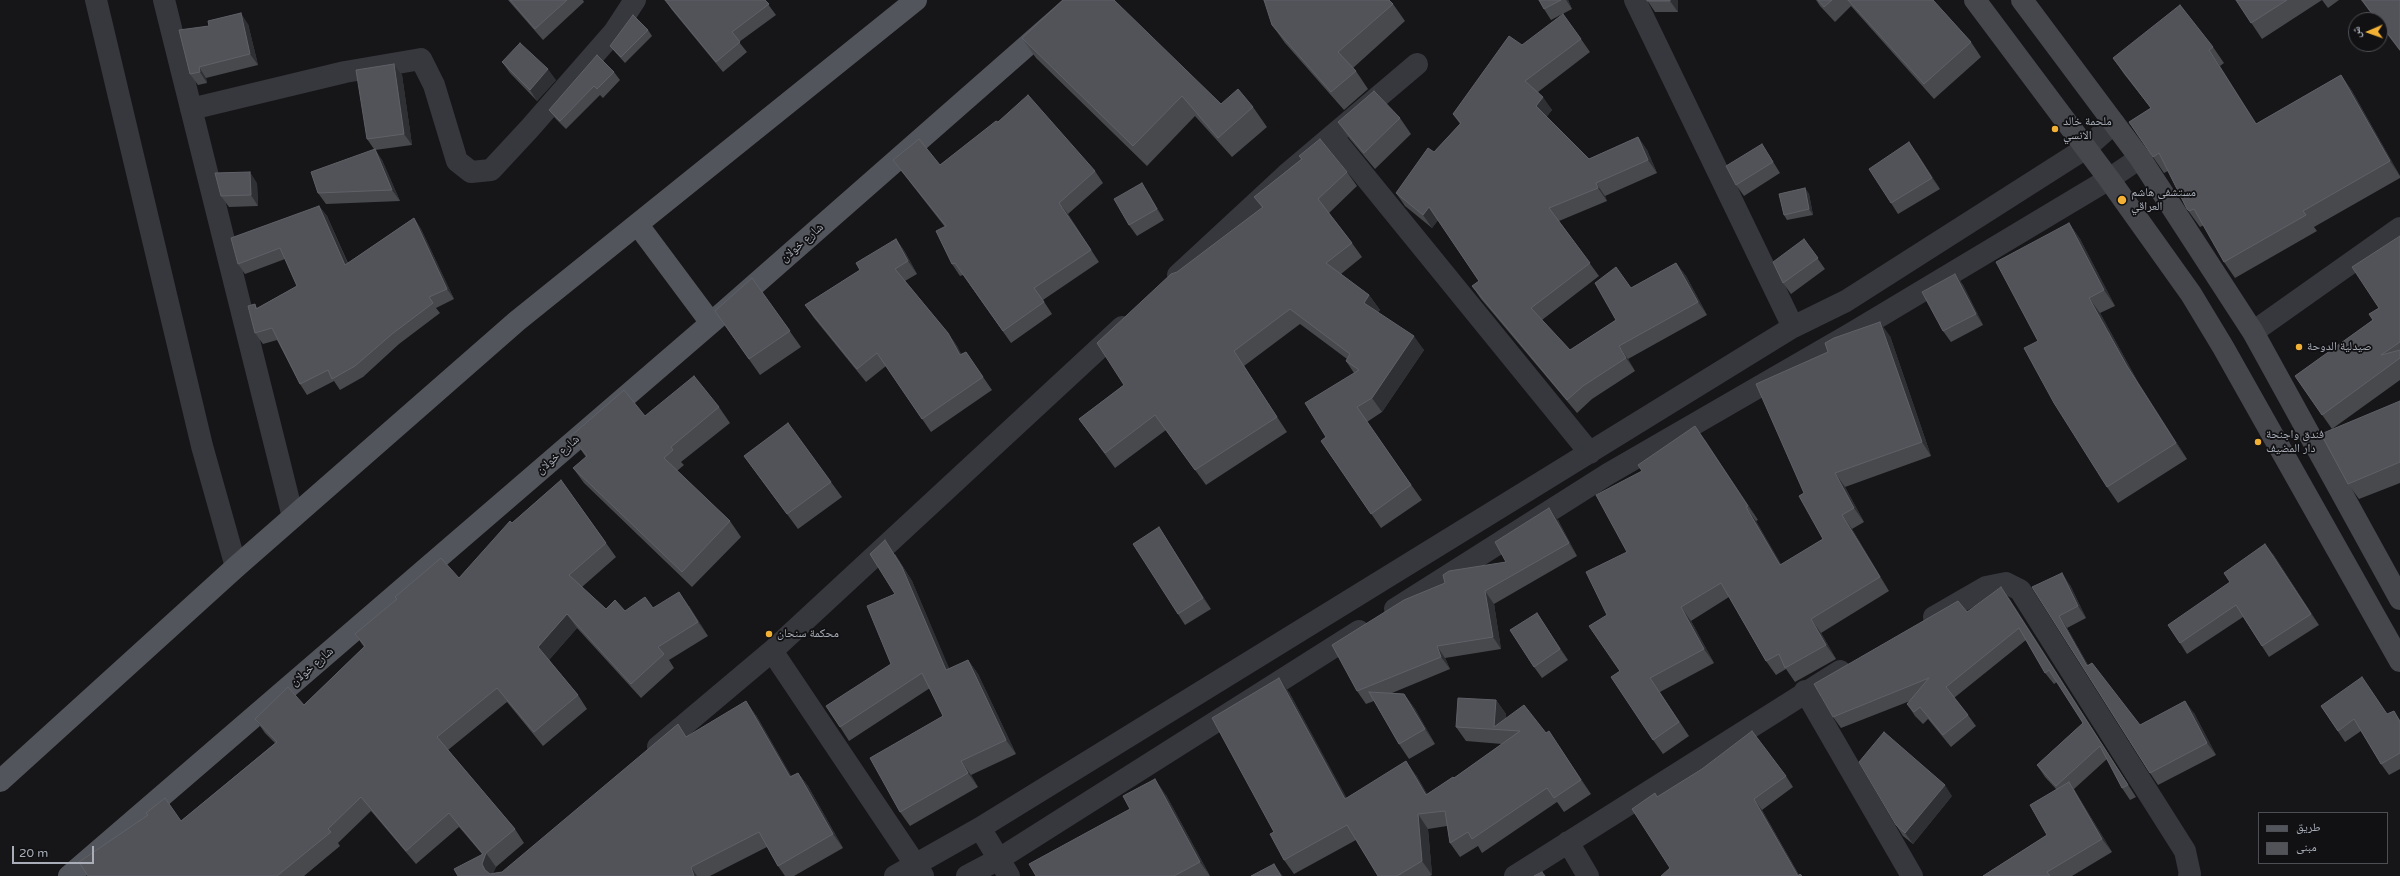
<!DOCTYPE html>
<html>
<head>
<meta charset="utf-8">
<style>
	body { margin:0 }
	#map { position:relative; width:2400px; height:876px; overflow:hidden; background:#161618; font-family:"Varela Round","Noto Naskh Arabic",sans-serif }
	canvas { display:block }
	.legend { position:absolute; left:2258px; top:812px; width:130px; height:52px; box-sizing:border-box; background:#111113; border:1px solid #4d4f55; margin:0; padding:5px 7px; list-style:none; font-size:12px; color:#a8adb8 }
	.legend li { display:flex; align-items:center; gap:8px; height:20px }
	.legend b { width:20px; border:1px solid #4d4f55 }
	.north { position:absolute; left:2348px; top:12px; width:40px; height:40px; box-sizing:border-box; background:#111113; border:1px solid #4d4f55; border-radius:50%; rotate:268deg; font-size:11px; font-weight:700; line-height:16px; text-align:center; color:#a8adb8 }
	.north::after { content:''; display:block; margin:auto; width:14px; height:18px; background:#f2b134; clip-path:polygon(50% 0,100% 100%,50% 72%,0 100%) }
	.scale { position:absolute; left:12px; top:846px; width:82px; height:18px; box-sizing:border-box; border:2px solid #a8adb8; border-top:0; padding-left:5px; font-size:12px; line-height:14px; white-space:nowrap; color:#a8adb8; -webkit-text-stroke:3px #111113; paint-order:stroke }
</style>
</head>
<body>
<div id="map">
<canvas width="2400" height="876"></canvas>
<ul class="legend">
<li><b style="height:5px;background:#53555c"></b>طريق</li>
<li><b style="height:11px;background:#525359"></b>مبنى</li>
</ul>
<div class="north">ش</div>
<div class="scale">20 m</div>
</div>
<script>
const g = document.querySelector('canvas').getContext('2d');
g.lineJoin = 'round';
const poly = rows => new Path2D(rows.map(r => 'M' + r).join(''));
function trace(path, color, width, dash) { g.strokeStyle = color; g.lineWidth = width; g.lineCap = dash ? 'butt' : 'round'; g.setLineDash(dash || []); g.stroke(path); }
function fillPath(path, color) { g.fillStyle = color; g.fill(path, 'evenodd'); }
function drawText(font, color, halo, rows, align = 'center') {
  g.font = font + ' "Varela Round","Noto Naskh Arabic",sans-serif'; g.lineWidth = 3.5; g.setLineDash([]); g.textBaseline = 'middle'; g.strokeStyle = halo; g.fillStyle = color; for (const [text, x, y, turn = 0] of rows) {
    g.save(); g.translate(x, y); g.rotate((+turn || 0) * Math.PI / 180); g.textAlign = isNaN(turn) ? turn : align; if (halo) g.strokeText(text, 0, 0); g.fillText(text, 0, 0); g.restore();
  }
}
const street = poly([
	[96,0,202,446,236,567],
	[164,0,293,517],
	[1635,0,1793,327],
	[191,109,345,72,421,59,434,85,457,161,471,172,491,170,530,128,614,32,635,0],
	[1332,136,1590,453],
	[1178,275,1286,175,1417,64],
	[2253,332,2400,228],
	[1395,609,1608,474,1852,333,2109,179,2140,158],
	[1934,617,1986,587,2006,583,2020,590,2185,851,2190,874,2189,876],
	[772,651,1122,327],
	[1805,691,1912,876],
	[658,747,772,651,923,876],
	[980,828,1009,876],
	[1568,842,1588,876],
	[895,876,980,828,1793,327,1846,301,2086,148,2114,123],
	[967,876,999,859,1359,631],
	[1515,876,1840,671]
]);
const secondary = poly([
	[1975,0,2109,179,2191,294,2223,347,2400,661],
	[2022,0,2140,158,2253,332,2400,599]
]);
const primary = poly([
	[638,225,711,323],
	[0,781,236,567,517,321,916,0],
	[69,876,711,323,1079,0]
]);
const wall = poly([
	[508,0,583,0,584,2,543,40],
	[665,0,765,0,776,15,739,42,747,52,723,72,672,10],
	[1539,0,1568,0,1572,9,1551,20,1544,9],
	[1647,0,1678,0,1678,12,1655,12],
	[1816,0,1933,0,1971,42,1981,57,1934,99,1851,6,1835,22,1820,6],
	[2236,0,2322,0,2262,39],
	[2322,0,2339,0,2328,8],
	[2361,0,2400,0,2400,51,2380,25,2380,20,2376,20],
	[1393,4,1405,21,1353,68,1356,71,1368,89,1344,110,1285,43,1272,25],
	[248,24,258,65,206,78,207,83,198,85,190,74],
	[648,30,652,36,625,63,614,51,610,46],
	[1022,38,1221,104,1253,107,1267,127,1232,157,1195,116,1147,166,1036,58],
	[1581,39,1590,52,1538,92,1552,110,1546,117,1589,159,1638,137,1647,150,1657,173,1605,196,1607,201,1559,221,1599,276,1542,320,1570,350,1616,320,1631,288,1676,263,1686,276,1707,315,1628,359,1635,371,1592,399,1577,413,1481,299,1472,286,1479,281,1438,220,1432,228,1405,206,1396,193,1434,152,1460,124,1453,114,1522,45],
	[2213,47,2224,63,2220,66,2256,124,2341,75,2352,91,2400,176,2400,178,2314,227,2317,231,2235,278,2224,262,2204,225,2200,227,2187,209,2168,171,2164,173,2129,122,2151,108,2124,74,2113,58],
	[502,62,556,80,537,101,510,73],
	[394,64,402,75,412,145,375,150,382,160,400,201,326,204,318,193,374,149,367,139],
	[614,72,620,80,603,98,600,95,566,129,555,118,549,110],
	[1400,118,1411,134,1375,169,1349,138,1338,122],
	[998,122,1095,171,1103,183,1068,214,1099,262,1043,300,1052,314,1011,343,963,275,960,276,952,264,945,227,902,172,893,160,940,165],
	[1917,153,1940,189,1898,214,1891,203],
	[1769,155,1780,173,1744,196,1736,185],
	[1299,156,1347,172,1357,186,1329,213,1352,243,1362,257,1341,274,1369,295,1380,310,1378,312,1424,350,1382,412,1367,422,1422,500,1381,528,1321,441,1326,437,1354,373,1346,361,1347,359,1300,324,1244,366,1287,432,1206,485,1166,430,1115,468,1079,419,1124,385,1262,208,1254,197,1301,159],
	[257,183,258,206,229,207,221,196],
	[1805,188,1809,194,1813,215,1787,220,1784,215],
	[1149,194,1164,220,1137,236,1129,225],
	[319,206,327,216,348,263,414,218,421,229,454,299,436,308,440,313,399,344,363,377,340,390,334,381,307,395,300,384,277,340,263,344,255,333,255,304,257,308,297,286,285,259,245,274,238,264],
	[2069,223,2080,239,2115,306,2100,313,2138,382,2187,459,2118,503,2107,487,2038,341],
	[2400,236,2400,380,2332,429,2295,376,2373,320,2379,308],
	[896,239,905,252,917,274,905,281,948,333,957,346,961,354,966,352,992,390,931,432,886,366,866,382,814,318,805,305,860,270],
	[1804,239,1825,269,1791,294,1783,283],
	[1955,274,1963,285,1983,325,1951,342,1943,331],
	[752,278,801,347,760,375,715,311],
	[1890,336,1931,456,1845,487,1864,522,1852,529,1889,591,1821,633,1836,659,1795,682,1786,669,1776,675,1766,661,1729,597,1691,621,1714,663,1660,692,1689,736,1663,754,1653,740,1620,671,1607,615,1627,552,1705,440,1758,520,1756,521,1781,565,1823,539,1804,493],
	[2400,401,2400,483,2359,499,2348,484],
	[719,407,730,423,681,462,684,465,677,471,730,521,741,537,692,587,584,483,573,468,586,457,571,436],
	[744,456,831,482,842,497,798,529],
	[561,480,616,557,582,587,606,609,625,611,653,608,689,606,708,636,669,660,674,668,641,698,577,628,549,660,578,695,587,709,543,746,507,702,448,750,515,829,524,843,496,867,493,873,502,872,687,736,756,715,791,776,798,773,808,786,843,848,794,876,785,876,778,866,767,847,710,876,458,876,482,854,459,827,416,864,371,811,338,843,340,846,304,876,88,876,181,821,275,743,265,733,255,719,304,705,364,647,355,634,459,578,512,523],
	[1558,520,1577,556,1494,604,1501,649,1445,658,1450,669,1392,693,1404,694,1415,709,1435,744,1409,759,1399,744,1374,701,1366,704,1357,691,1506,562],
	[1159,527,1166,538,1211,609,1185,625,1178,614],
	[895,554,912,581,949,669,968,660,978,674,1016,754,971,775,978,787,910,826,900,812,943,716,930,688,849,741,840,727,891,664,895,594],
	[2273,554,2319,625,2269,657,2243,617,2187,654,2180,643],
	[2070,585,2086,618,2067,628,2088,665,2140,725,2194,713,2216,755,2158,785,2150,773,2032,587],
	[2009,598,2136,797,2130,800,2122,788,2107,759,2074,789,2078,796,2112,852,2072,876,1983,876,2047,835,2056,789,2045,777,2037,765,2083,723,2057,682,2054,684,2045,673,2026,640,1954,698,1968,715,1976,726,1951,747,1928,719,1923,724,1915,716,1907,704,1910,701,1841,728,1833,717,1967,612],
	[1537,613,1568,660,1542,678,1534,667],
	[1289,692,1346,798,1416,775,1427,794,1454,778,1502,744,1466,741,1456,727,1496,700,1506,714,1506,719,1546,733,1559,746,1591,794,1564,812,1557,802,1482,853,1478,846,1460,857,1450,843,1447,826,1428,829,1432,875,1430,876,1378,876,1356,840,1294,874,1284,860,1274,832],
	[2321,706,2388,714,2394,711,2400,720,2400,769,2389,775,2381,764,2361,731,2345,742],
	[1786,776,1793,787,1762,810,1799,875,1802,876,1670,868,1657,797],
	[1166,795,1210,876,1036,876],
	[1952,796,1913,844,1903,836,1896,825]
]);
const shadedWall = poly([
	[1566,0,1568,0,1572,9],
	[1670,0,1678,0,1678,12,1670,1],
	[241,13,248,24,258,65,250,54],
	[2209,50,2220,66,2267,140,2256,124],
	[394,64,402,75,412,145,404,134],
	[199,67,206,78,207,83,200,72],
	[548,69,556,80,537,101,530,90],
	[2341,75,2352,91,2400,176,2390,161],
	[1543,97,1552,110,1545,119,1536,106],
	[1638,137,1647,150,1657,173,1648,160],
	[1909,142,1917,153,1940,189,1932,178],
	[375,149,382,160,400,201,392,190],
	[250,172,257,183,258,206,251,195],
	[1142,183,1149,194,1164,220,1157,209],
	[1596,183,1605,196,1607,201,1598,188],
	[1805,188,1809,194,1813,215,1809,209],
	[1059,203,1068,214,1099,262,1091,250],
	[319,206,327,216,353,276,345,265],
	[1429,207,1438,220,1432,228,1423,215],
	[414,218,421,229,454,299,447,289],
	[2069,223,2080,239,2115,306,2104,290],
	[896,239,905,252,917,274,908,261],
	[1676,263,1686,276,1707,315,1698,302],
	[1955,274,1963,285,1983,325,1976,314],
	[1369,295,1380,310,1374,317,1364,303],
	[2089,298,2100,313,2138,382,2187,459,2176,443,2127,366],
	[1880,322,1890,336,1931,456,1922,442],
	[948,333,957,346,969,368,960,355],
	[1414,336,1424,350,1382,412,1372,398],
	[1619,346,1628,359,1635,371,1626,358],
	[1234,351,1244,366,1287,432,1277,417],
	[1695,426,1705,440,1758,520,1748,506],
	[1835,473,1845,487,1864,522,1854,508],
	[1746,507,1756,521,1790,579,1780,565],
	[1549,508,1558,520,1577,556,1569,543],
	[1842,515,1852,529,1889,591,1880,577],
	[1159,527,1166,538,1211,609,1203,598],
	[885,540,912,581,956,684,946,670],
	[2265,544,2273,554,2319,625,2311,614],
	[2062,573,2070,585,2086,618,2078,606],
	[2001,587,2009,598,2136,797,2128,785],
	[1485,591,1494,604,1501,649,1493,637],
	[679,592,689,606,708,636,698,622],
	[1681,607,1691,621,1714,663,1704,649],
	[1537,613,1544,624,1568,660,1560,649],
	[567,614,577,628,548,661,538,647],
	[2059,616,2067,628,2095,678,2087,666],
	[1811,619,1821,633,1836,659,1826,645],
	[1437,646,1445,658,1450,669,1441,657],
	[968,660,978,674,1016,754,1006,740],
	[1279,678,1289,692,1355,813,1345,799],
	[1404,694,1415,709,1435,744,1425,729],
	[1496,700,1506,714,1505,730,1494,727],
	[746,701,756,715,800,791,790,777],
	[2185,701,2194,713,2216,755,2207,743],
	[1549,731,1591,794,1581,780],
	[961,761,971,775,978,787,968,773],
	[1406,761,1416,775,1436,809,1426,795],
	[798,773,808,786,843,848,833,834],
	[1155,779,1166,795,1210,876,1200,862],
	[2069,782,2078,796,2112,852,2102,839],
	[1945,785,1952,796,1913,844,1905,833],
	[1754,799,1762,810,1799,876,1798,876],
	[1418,814,1428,829,1432,875,1422,861],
	[486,853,496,867,492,876,485,870,482,864],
	[1274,864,1282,875,1283,876,1281,876],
	[691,867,697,876,694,876]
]);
const building = poly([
	[510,0,567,0,535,29,510,0],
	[665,0,765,0,769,4,732,32,740,42,716,62,665,0],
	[1063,0,1114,0,1221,104,1238,89,1253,107,1218,138,1182,96,1133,146,1022,38,1063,0],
	[1264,0,1389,0,1393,4,1338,52,1356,71,1331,92,1272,25,1264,0],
	[1539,0,1561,0,1544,9,1539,0],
	[1647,0,1670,0,1670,1,1647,1,1647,0],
	[1818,0,1832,0,1824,7,1818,0],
	[1848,0,1933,0,1971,42,1924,84,1848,0],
	[2236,0,2287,0,2251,23,2236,0],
	[2362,0,2400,0,2400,50,2380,23,2380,20,2377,20,2362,0],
	[2180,5,2213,47,2209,50,2256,124,2341,75,2390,161,2303,211,2306,215,2224,262,2194,209,2189,211,2187,209,2159,153,2153,157,2129,122,2151,108,2113,58,2180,5],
	[241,13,250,54,199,67,200,72,190,74,179,30,209,26,208,21,241,13],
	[1563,14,1581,39,1525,81,1543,97,1536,106,1589,159,1638,137,1648,160,1596,183,1598,188,1549,208,1590,263,1531,308,1570,350,1616,320,1595,283,1616,267,1631,288,1676,263,1698,302,1619,346,1626,358,1583,386,1567,400,1472,286,1479,281,1429,207,1423,215,1396,193,1428,148,1434,152,1461,123,1453,114,1509,36,1522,45,1563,14],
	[633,15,648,30,621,57,610,46,633,15],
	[520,43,548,69,530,90,502,62,520,43],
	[597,55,614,72,597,89,594,86,560,121,549,110,597,55],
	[394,64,404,134,367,139,356,70,394,64],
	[1374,91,1400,118,1364,153,1338,122,1374,91],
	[1028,95,1095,171,1059,203,1091,250,1034,288,1044,302,1003,331,955,263,952,264,936,231,946,226,893,160,919,139,940,165,996,121,998,122,1028,95],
	[1320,139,1347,172,1318,199,1352,243,1326,263,1369,295,1364,303,1414,336,1372,398,1357,407,1411,485,1371,514,1321,441,1326,437,1305,403,1359,370,1346,361,1350,354,1290,309,1234,351,1277,417,1195,470,1155,415,1105,453,1079,419,1124,385,1097,343,1171,274,1177,272,1263,207,1254,197,1302,159,1299,156,1320,139],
	[1909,142,1932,178,1891,203,1869,169,1909,142],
	[1762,144,1773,162,1736,185,1726,166,1762,144],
	[375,149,392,190,318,193,311,172,375,149],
	[250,172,251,195,221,196,215,173,250,172],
	[1142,183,1157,209,1129,225,1114,199,1142,183],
	[1805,188,1809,209,1784,215,1779,194,1805,188],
	[319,206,345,265,414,218,447,289,429,297,433,303,392,334,355,366,332,379,328,370,300,384,272,328,255,333,248,306,255,304,256,309,297,286,280,248,238,264,231,238,319,206],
	[2069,223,2104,290,2089,298,2127,366,2176,443,2107,487,2054,403,2024,348,2038,341,1996,262,2069,223],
	[2400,236,2400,342,2381,355,2400,350,2400,358,2322,415,2295,376,2373,320,2369,314,2379,308,2352,267,2400,236],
	[896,239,908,261,895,269,948,333,960,355,966,352,983,377,922,419,877,353,857,369,805,305,860,270,856,263,896,239],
	[1804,239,1818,258,1783,283,1773,262,1804,239],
	[1955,274,1976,314,1943,331,1922,292,1955,274],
	[752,278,790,331,749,359,715,311,752,278],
	[1880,322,1922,442,1835,473,1854,508,1842,515,1880,577,1811,619,1826,645,1785,668,1779,654,1766,661,1721,583,1681,607,1704,649,1650,678,1679,722,1653,740,1611,677,1620,671,1589,626,1607,615,1586,572,1627,552,1596,495,1642,471,1638,465,1695,426,1748,506,1746,507,1780,565,1823,539,1799,496,1804,493,1756,384,1828,352,1825,343,1834,338,1880,322],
	[694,376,719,407,671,447,673,450,664,458,730,521,682,572,573,468,587,456,571,436,624,390,645,416,694,376],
	[2400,401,2400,462,2348,484,2321,434,2400,401],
	[788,423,831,482,787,514,744,456,788,423],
	[561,480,606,543,569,575,606,609,615,600,625,611,645,597,653,608,679,592,698,622,658,647,664,654,631,684,567,614,538,647,578,695,534,732,497,688,437,737,515,829,486,853,482,864,485,870,490,874,502,872,678,724,686,737,746,701,790,777,798,773,833,834,778,866,759,832,691,867,694,876,458,876,454,869,483,854,449,813,406,851,361,797,328,829,331,832,277,876,88,876,79,862,148,815,146,813,165,798,181,821,277,742,255,719,288,687,304,705,365,646,355,634,397,599,395,597,441,558,459,578,510,521,512,523,561,480],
	[1549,508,1569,543,1485,591,1493,637,1437,646,1441,657,1357,691,1332,645,1404,600,1445,583,1443,575,1449,571,1506,562,1495,542,1549,508],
	[1159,527,1203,598,1178,614,1133,544,1159,527],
	[885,540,902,567,946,670,968,660,1006,740,961,761,968,773,900,812,870,758,943,716,922,673,840,727,826,706,891,664,867,606,895,594,870,554,885,540],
	[2265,544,2311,614,2262,646,2236,605,2180,643,2168,625,2230,582,2224,573,2265,544],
	[2062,573,2078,606,2059,616,2087,666,2092,663,2140,725,2185,701,2207,743,2150,773,2032,587,2062,573],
	[2001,587,2128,785,2122,788,2100,746,2056,786,2037,765,2083,723,2049,670,2045,673,2019,628,1946,687,1968,715,1943,735,1920,707,1914,712,1907,704,1929,678,1833,717,1814,684,1958,601,1967,612,2001,587],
	[1537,613,1560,649,1534,667,1510,630,1537,613],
	[2362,677,2387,714,2394,711,2400,722,2400,753,2381,764,2354,719,2338,731,2321,706,2362,677],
	[1279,678,1345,799,1406,761,1426,795,1453,777,1454,778,1520,731,1456,727,1458,698,1496,700,1494,727,1524,705,1546,733,1549,731,1581,780,1554,798,1547,788,1472,839,1468,832,1450,843,1445,811,1418,814,1422,861,1397,876,1378,876,1347,825,1284,860,1270,834,1274,832,1212,718,1279,678],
	[1369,692,1404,694,1425,729,1399,744,1369,692],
	[1752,731,1786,776,1754,799,1798,876,1800,874,1802,876,1661,876,1670,868,1632,809,1655,793,1657,797,1702,769,1752,731],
	[1884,732,1945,785,1905,833,1896,825,1859,762,1884,732],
	[1155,779,1200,862,1174,876,1036,876,1029,864,1130,809,1123,796,1155,779],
	[2069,782,2102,839,2047,872,2050,876,1983,876,2047,835,2030,805,2069,782],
	[1274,864,1281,876,1251,876,1274,864],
	[1542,872,1545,876,1534,876,1542,872]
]);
const markers = [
	[2055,129,4,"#f2b134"],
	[2122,200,5,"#f2b134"],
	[2299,347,4,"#f2b134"],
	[2258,442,4,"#f2b134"],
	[769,634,4,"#f2b134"]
];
const poiNames = [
	["ملحمة خالد",2063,122],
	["الانسي",2063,136],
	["مستشفى هاشم",2131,193],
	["العراقي",2131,207],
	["صيدلية الدوحة",2307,347],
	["فندق واجنحة",2266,435],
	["دار المضيف",2266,449],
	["محكمة سنحان",777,634]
];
const streetNames = [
	["شارع خولان",802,243,-41],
	["شارع خولان",558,455,-41],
	["شارع خولان",312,667,-41]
];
trace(street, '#37383d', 22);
trace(secondary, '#45474d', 22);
trace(primary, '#53555c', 22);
fillPath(wall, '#47494d');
fillPath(shadedWall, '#2f3033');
fillPath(building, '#525359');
trace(building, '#5f6168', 1);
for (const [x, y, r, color] of markers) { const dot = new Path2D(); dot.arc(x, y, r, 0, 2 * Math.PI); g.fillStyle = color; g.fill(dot); trace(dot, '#111113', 1.5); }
drawText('12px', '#a8adb8', '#111113', poiNames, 'left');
drawText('12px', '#a8adb8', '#111113', streetNames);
</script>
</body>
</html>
